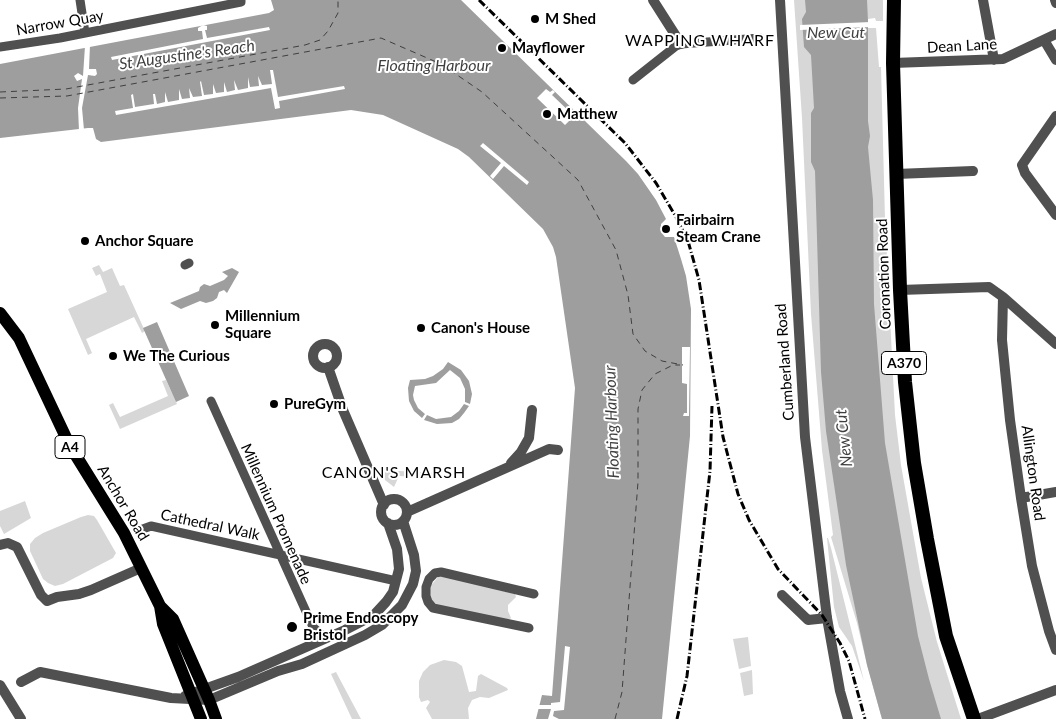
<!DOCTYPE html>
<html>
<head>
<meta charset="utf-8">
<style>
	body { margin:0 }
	canvas { display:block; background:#fff }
</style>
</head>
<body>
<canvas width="1056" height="719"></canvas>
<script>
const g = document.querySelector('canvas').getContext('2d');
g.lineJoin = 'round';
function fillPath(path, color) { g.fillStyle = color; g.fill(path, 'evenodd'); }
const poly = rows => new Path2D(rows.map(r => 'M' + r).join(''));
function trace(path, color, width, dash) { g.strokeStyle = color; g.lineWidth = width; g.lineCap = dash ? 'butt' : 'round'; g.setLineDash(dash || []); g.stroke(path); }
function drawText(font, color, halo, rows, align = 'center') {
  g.font = font + ' Lato,sans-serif'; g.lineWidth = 4; g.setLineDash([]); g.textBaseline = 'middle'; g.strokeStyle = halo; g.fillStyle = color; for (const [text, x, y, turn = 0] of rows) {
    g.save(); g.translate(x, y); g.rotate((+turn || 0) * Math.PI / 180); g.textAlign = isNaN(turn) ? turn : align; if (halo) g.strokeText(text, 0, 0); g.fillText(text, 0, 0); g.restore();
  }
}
const green = poly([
	[794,0,809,0,882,719,867,665,857,623,831,537,833,535,822,450,811,314,802,118],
	[857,0,883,0,883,21,876,21,875,18,868,19,868,28,876,28,879,67,881,67,885,219,895,415,901,465,921,578,937,642,961,719,935,719,885,513],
	[99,265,103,272,112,268,120,286,124,285,145,331,142,333,134,317,86,339,92,353,88,355,68,309,107,292,100,274,96,276,92,268],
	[166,380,177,404,120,429,109,405,113,403,120,417,168,396,162,381],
	[379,470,438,473,438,478,399,476,394,487,385,480],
	[25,501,31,518,4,534,0,526,0,511],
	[88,515,94,516,97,520,116,553,113,558,63,584,55,586,48,583,43,579,30,551,30,544,35,538,43,533,81,517],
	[827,538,828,538,831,548,864,681,852,646,839,627,834,607],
	[443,576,515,594,516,597,508,605,508,611,511,618,507,621,435,605,431,600,429,588,438,577],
	[748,637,751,666,739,669,733,639],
	[444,660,456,662,462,666,469,692,476,691,478,676,481,674,507,688,508,690,489,698,480,697,472,700,468,708,469,719,432,719,426,708,430,702,428,700,421,702,419,697,419,681,423,672,430,665],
	[752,670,753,694,744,696,740,673],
	[336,672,361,719,352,719,331,674]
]);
const water = poly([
	[271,0,461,0,626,161,638,174,656,200,666,219,661,224,661,232,665,237,674,237,681,259,686,276,691,309,690,436,662,719,536,719,542,695,552,696,575,388,556,257,553,247,543,229,469,157,458,149,383,115,351,110,101,142,96,139,93,128,88,128,0,138,0,64,269,13,274,10],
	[805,0,867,0,868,21,868,121,870,136,868,147,873,200,874,304,885,443,918,636,929,679,941,719,882,719,867,665,846,565,826,431,821,372,815,171,811,162,811,113,814,108,811,55,804,47,802,19,806,12],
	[232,268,239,272,227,293,224,290,219,292,217,298,213,301,206,303,200,301,181,309,170,303,199,291,200,287,204,284,210,286,224,280,228,276,222,272],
	[157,322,189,396,176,402,143,328],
	[448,362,461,370,469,381,472,394,470,404,465,402,465,389,460,378,450,370,436,383,415,386,413,395,414,400,418,408,425,414,422,418,414,411,409,401,408,388,410,380,425,379,433,376,443,369],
	[464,404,469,406,464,413,459,419,452,423,437,424,424,420,427,415,436,419,451,417,459,411]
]);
const pier = poly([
	[871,22,871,27,800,30,800,25],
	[203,25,207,26,207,30,205,30,207,38,269,27,270,30,112,60,111,57,203,39,202,31,198,31,198,28],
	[90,45,89,69,96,69,97,74,95,76,88,75,82,108,84,130,79,131,78,108,82,79,77,81,74,76,78,73,83,76,85,46],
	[270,70,273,70,278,97,344,86,345,89,279,101,280,108,275,109,271,88,116,115,115,111,133,108,131,95,133,94,135,107,154,104,153,94,155,94,157,104,165,102,165,92,168,102,179,100,179,89,182,99,190,98,189,88,193,97,202,96,200,82,201,81,204,95,213,94,213,84,216,93,224,92,224,82,227,92,235,90,234,80,238,90,248,88,248,77,250,87,259,86,258,76,262,85,272,84],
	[546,89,550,92,553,90,555,92,552,95,574,116,565,125,537,98],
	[483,143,529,182,527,185,504,166,493,179,490,176,501,163,480,146],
	[682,347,690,347,689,416,683,416,684,413,687,413,687,384,682,383],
	[565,646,570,647,564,710,554,711,553,716,559,719,548,719,551,709,536,709,537,705,551,705,551,703,560,702]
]);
const ferry = poly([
	[0,92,66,89,305,45,320,40,328,31,338,13,338,0],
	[0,98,67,96,381,38,441,64,482,92,578,180,616,250,628,295,633,334,645,351,662,361,683,365],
	[615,719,622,692,638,482,638,409,642,390,655,374,673,365,680,365]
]);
const pedestrian = poly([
	[80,0,85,33],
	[0,47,60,38,241,2,241,0],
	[633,80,676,46,681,44,760,38],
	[185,265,189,263],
	[211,401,313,627,322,635],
	[140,530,151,526,392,580],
	[529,628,433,608,428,602,426,596,426,587,429,579,435,573,441,572,534,594]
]);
const minor = poly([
	[653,0,681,44],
	[983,0,994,60],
	[1055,0,1056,3],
	[1044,40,1056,60],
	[893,63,1003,59,1056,34],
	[1056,116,1022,165,1025,173,1056,215],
	[896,174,973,171],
	[900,290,989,287,1003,297,1056,344],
	[1003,297,1002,340,1010,420,1021,498,1032,566,1049,631,1056,650],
	'313 356a12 12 0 1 1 24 0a12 12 0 1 1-24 0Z',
	[328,367,343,410,384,505],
	[511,463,521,452,529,438,532,410],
	[1021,498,1056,492],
	'381 512a13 13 0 1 1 26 0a13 13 0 1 1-26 0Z',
	[407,512,549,449,558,450],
	[0,545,8,543,17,547,41,595,47,601,57,597,79,594,91,590,141,568],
	[782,595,808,620,827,618],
	[21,682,40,672,171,698,209,700,278,671,302,664,365,635,382,625,402,605,413,584,416,571,414,555,403,521],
	[0,685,21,719],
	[185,696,238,677,345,630,374,615,386,602,393,592,399,569,397,549,388,523],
	[978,719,1056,690]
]);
const tertiary = poly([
	[780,0,805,437,827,618,840,691,848,719]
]);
const primary = poly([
	[0,313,19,338,70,446,124,533,160,606,173,619,209,700,216,719],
	[160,606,163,624,201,719]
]);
const trunk = poly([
	[894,0,893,63,900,290,905,382,914,463,927,539,946,636,974,719]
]);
const rail = poly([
	[479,0,625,143,656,183,676,217,688,241,699,280,723,437,738,494,749,520,778,569,822,615,840,643,849,661,865,719],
	[677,719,687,676,710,471,712,406]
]);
const markers = [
	[535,19,5,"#000"],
	[502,48,5,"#000"],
	[547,114,5,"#000"],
	[666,229,5,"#000"],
	[85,241,5,"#000"],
	[215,325,5,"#000"],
	[421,328,5,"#000"],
	[113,356,5,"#000"],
	[274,404,5,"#000"],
	[292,627,6,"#000"]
];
const shields = [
	[904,363,45],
	[70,447,30]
];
const shieldNames = [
	["A370",904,363],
	["A4",70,447]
];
const poiNames = [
	["M Shed",545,19],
	["Mayflower",512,48],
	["Matthew",557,114],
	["Fairbairn",676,220],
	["Steam Crane",676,237],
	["Anchor Square",95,241],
	["Millennium",225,316],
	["Square",225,333],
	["Canon's House",431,328],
	["We The Curious",123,356],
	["PureGym",284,404],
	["Prime Endoscopy",303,618],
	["Bristol",303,635]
];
const streetNames = [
	["Narrow Quay",60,23,-10],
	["Dean Lane",962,46,-3],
	["Coronation Road",884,274,-92],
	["Cumberland Road",785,362,-94],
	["Allington Road",1033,473,82],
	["Anchor Road",123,503,59],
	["Millennium Promenade",276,514,66],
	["Cathedral Walk",210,525,12]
];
const waterNames = [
	["New Cut",836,33],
	["St Augustine's Reach",187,55,-8],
	["Floating Harbour",434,66],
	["Floating Harbour",612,422,-92],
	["New Cut",844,438,-96]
];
const neighbourhoodNames = [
	["WAPPING WHARF",700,41],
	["CANON'S MARSH",394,473]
];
fillPath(green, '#d7d7d7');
fillPath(water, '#9e9e9e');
fillPath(pier, '#fff');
trace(ferry, '#3f3f3f', 1, [6, 5]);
trace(pedestrian, '#505050', 9);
trace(minor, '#505050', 10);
trace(tertiary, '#505050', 10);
trace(primary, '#000', 12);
trace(trunk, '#000', 14);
trace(rail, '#000', 3, [8, 2.5, 1, 2.5]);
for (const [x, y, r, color] of markers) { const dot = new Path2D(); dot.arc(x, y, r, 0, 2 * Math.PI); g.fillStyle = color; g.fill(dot); trace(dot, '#fff', 2); }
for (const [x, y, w] of shields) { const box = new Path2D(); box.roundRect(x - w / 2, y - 11.5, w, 23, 4); g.fillStyle = '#fff'; g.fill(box); trace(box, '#000', 1); }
drawText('bold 14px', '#000', null, shieldNames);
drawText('bold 15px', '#000', '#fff', poiNames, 'left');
drawText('15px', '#000', '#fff', streetNames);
drawText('italic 16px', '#3f3f3f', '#fff', waterNames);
g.letterSpacing = '1px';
drawText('16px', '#000', '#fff', neighbourhoodNames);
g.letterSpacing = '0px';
</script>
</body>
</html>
